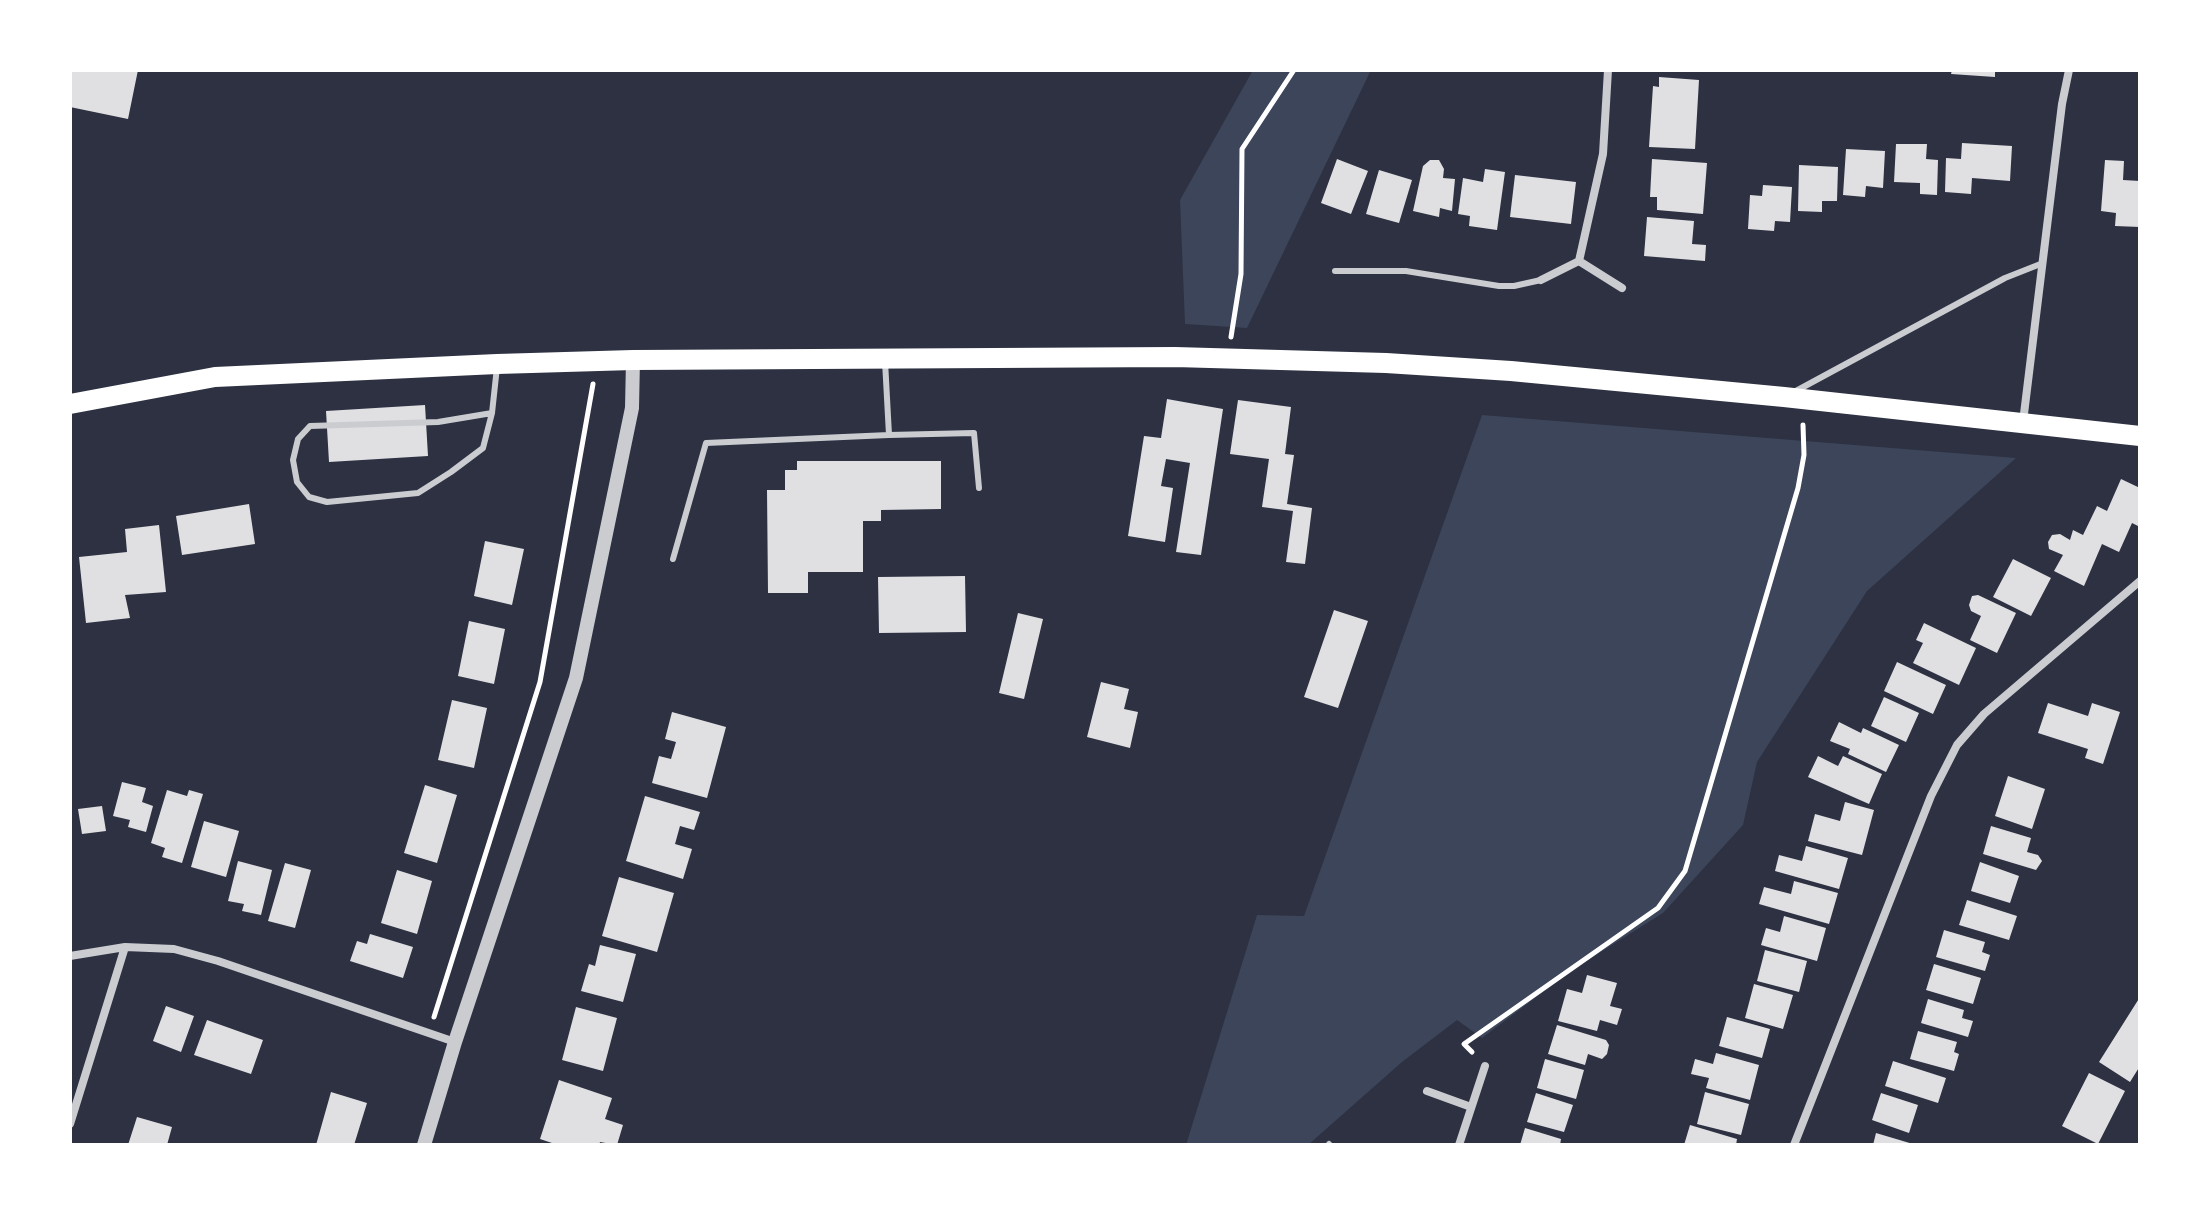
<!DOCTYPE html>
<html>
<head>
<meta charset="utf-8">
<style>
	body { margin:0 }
	#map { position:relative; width:2210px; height:1215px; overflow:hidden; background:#2d3142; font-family:"PT Sans",sans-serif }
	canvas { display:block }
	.frame { position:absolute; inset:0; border:72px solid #fff; pointer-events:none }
</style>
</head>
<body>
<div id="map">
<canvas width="2210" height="1215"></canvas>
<div class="frame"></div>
</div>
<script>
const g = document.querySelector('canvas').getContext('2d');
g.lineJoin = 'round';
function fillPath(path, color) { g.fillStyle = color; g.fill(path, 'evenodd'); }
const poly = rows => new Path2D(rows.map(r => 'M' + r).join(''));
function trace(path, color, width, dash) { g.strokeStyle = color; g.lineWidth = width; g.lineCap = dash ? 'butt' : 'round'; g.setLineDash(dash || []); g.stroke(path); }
const green = poly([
	[1253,70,1371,70,1247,328,1185,324,1180,200],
	[1482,415,2016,458,1867,591,1757,762,1743,825,1663,913,1575,968,1482,1038,1457,1020,1402,1062,1308,1145,1186,1145,1257,915,1304,916]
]);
const building = poly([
	[70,70,138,70,128,119,70,107],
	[1952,70,1995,70,1995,77,1951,74],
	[1659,77,1699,80,1695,149,1649,147,1653,86,1659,87],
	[1962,143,2012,146,2010,181,1972,178,1971,194,1945,192,1946,158,1961,159],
	[1896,144,1927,144,1926,159,1938,160,1937,195,1920,194,1920,183,1894,182],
	[1846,149,1885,151,1883,188,1866,186,1865,197,1843,195],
	[1337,159,1368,171,1351,214,1321,203],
	[1652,159,1707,163,1703,214,1657,210,1657,197,1650,197],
	[1430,160,1439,160,1444,169,1443,178,1455,179,1452,211,1440,208,1439,217,1413,211,1423,166],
	[2105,160,2124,161,2123,180,2140,181,2140,227,2115,226,2116,213,2101,211],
	[1799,165,1838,167,1837,201,1822,201,1822,212,1798,211],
	[1485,169,1505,172,1497,230,1469,226,1470,216,1458,214,1463,178,1483,182],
	[1379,170,1412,180,1399,223,1366,214],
	[1515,175,1576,182,1571,224,1510,217],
	[1763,185,1792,187,1790,222,1775,221,1774,231,1748,229,1750,195,1762,196],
	[1647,217,1694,221,1692,244,1706,245,1705,261,1644,256],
	[1167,399,1223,409,1201,555,1176,552,1190,463,1166,459,1161,486,1173,488,1165,542,1128,536,1144,436,1161,438],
	[1238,400,1291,407,1285,454,1294,455,1287,504,1312,508,1305,564,1286,562,1293,511,1262,507,1269,459,1230,454],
	[425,405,428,456,329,462,326,411],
	[797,461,941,461,941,509,881,510,881,521,863,521,863,572,808,572,808,593,768,593,767,490,785,490,785,470,797,470],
	[2121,479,2140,488,2140,527,2132,523,2119,552,2102,544,2084,586,2054,571,2063,555,2049,549,2048,542,2052,535,2060,534,2070,540,2073,530,2083,535,2097,506,2107,511],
	[249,504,255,544,182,555,176,516],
	[159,525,166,592,125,595,130,618,86,623,79,557,127,552,125,529],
	[485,541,524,549,512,605,474,596],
	[2013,559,2051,578,2031,616,1993,597],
	[965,576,966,632,879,633,878,577],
	[1978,595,2016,613,1997,653,1970,640,1981,616,1971,611,1969,605,1972,596],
	[1334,610,1368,621,1338,708,1304,697],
	[1018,613,1043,619,1024,699,999,693],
	[469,621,505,629,494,684,458,676],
	[1924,623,1976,648,1959,685,1913,663,1923,643,1916,640],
	[1897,662,1946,685,1933,714,1884,691],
	[1101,682,1129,689,1124,709,1138,712,1130,748,1087,737],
	[1884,697,1919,713,1906,742,1871,726],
	[452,700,487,708,474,768,438,760],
	[2048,703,2088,716,2092,703,2120,712,2103,764,2085,758,2088,749,2038,733],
	[672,712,726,727,707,798,652,783,659,756,671,759,676,742,665,739],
	[1839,722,1861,733,1863,728,1899,745,1886,772,1848,754,1850,749,1830,741],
	[1818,756,1838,766,1843,756,1882,774,1869,804,1808,777],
	[2008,776,2045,789,2032,829,1995,816],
	[122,782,146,788,142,802,153,806,146,832,128,827,130,820,113,816],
	[425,785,457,795,437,863,404,853],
	[167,790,187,796,189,790,203,794,182,863,162,857,165,848,151,843],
	[645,796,700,812,694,830,680,826,675,844,692,849,683,879,626,861],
	[1845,802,1874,810,1862,855,1808,841,1815,814,1840,821],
	[102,806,106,831,82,834,78,809],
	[204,821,239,831,226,877,191,867],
	[1991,826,2031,838,2027,852,2038,855,2042,861,2036,870,1983,854],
	[1806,846,1848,858,1839,889,1775,871,1779,855,1802,861],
	[238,861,272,870,261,915,242,911,244,904,228,901],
	[1980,862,2019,876,2010,903,1971,891],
	[285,863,311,870,295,928,268,921],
	[397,870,432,881,417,934,381,923],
	[619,877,674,893,657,952,602,936],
	[1794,881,1838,893,1829,924,1759,904,1764,887,1791,894],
	[1967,900,2017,916,2009,940,1959,925],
	[1784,916,1826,928,1817,961,1761,945,1766,928,1780,932],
	[1944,930,1985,942,1982,952,1990,955,1985,971,1936,957],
	[370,934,413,947,403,978,350,961,357,941,367,944],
	[600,945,636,954,623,1002,581,991,589,964,595,966],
	[1765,950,1807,961,1799,992,1757,981],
	[1934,964,1981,978,1973,1004,1926,990],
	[1587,975,1617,983,1610,1006,1622,1009,1617,1025,1600,1020,1597,1031,1558,1021,1567,989,1582,993],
	[1754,984,1793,995,1783,1029,1745,1018],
	[2140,997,2140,1066,2130,1082,2099,1062],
	[1928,999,1964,1010,1962,1018,1973,1021,1968,1037,1921,1023],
	[166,1006,194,1016,181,1052,153,1041],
	[576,1007,617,1018,603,1071,562,1060],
	[1727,1017,1770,1029,1762,1058,1719,1046],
	[207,1020,263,1040,251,1074,194,1055],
	[1557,1025,1606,1040,1609,1045,1607,1054,1602,1059,1588,1054,1585,1065,1548,1054],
	[1918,1031,1957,1042,1954,1052,1959,1054,1954,1071,1910,1059],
	[1716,1053,1759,1065,1750,1100,1706,1088,1709,1078,1691,1074,1695,1059,1713,1064],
	[1545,1059,1584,1070,1576,1099,1537,1088],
	[1893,1061,1946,1078,1938,1103,1885,1086],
	[2089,1073,2125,1091,2098,1144,2062,1126],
	[559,1080,612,1098,605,1119,623,1125,617,1145,600,1142,599,1145,558,1145,540,1139],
	[331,1092,367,1103,354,1145,316,1145],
	[1705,1092,1749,1104,1741,1135,1697,1124],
	[1536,1093,1573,1105,1564,1132,1527,1122],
	[1881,1093,1918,1105,1909,1133,1872,1120],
	[137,1117,172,1127,167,1145,128,1145],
	[1690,1125,1737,1139,1736,1145,1684,1145],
	[1525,1128,1561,1139,1560,1145,1520,1145],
	[1876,1133,1913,1144,1913,1145,1873,1145]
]);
const path = poly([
	[1231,337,1241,274,1242,149,1294,70],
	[434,1017,540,682,593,384],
	[1472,1052,1464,1044,1658,908,1685,871,1798,488,1804,455,1803,425]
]);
const service = poly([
	[1335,271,1406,271,1499,286,1514,286,1541,280],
	[885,361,889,435,974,433,979,488],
	[1794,392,2005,278,2043,263],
	[492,413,438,422,310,426,298,439,293,460,297,482,309,497,327,502,418,493,451,472,483,448,492,413,497,367],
	[673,559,706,443,889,435],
	[1329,1144,1330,1145]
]);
const minor = poly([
	[1579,261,1603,154,1608,70],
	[1541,280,1579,261,1622,288],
	[2023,422,2062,104,2069,70],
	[70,956,125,947,174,949,218,961,455,1042],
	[1427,1091,1471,1107],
	[70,1124,125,947],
	[1459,1145,1485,1066],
	[1794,1145,1931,796,1957,745,1984,714,2140,581]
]);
const tertiary = poly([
	[424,1145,455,1042,576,678,632,408,633,360]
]);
const primary = poly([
	[70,404,215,377,497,364,633,360,1175,357,1386,363,1511,371,1784,397,2140,436]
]);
fillPath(green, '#3c4559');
fillPath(building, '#e0e0e3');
trace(path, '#fff', 5);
trace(service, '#caccd0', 6);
trace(minor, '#caccd0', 8);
trace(tertiary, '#caccd0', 14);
trace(primary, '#fff', 20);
</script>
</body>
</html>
